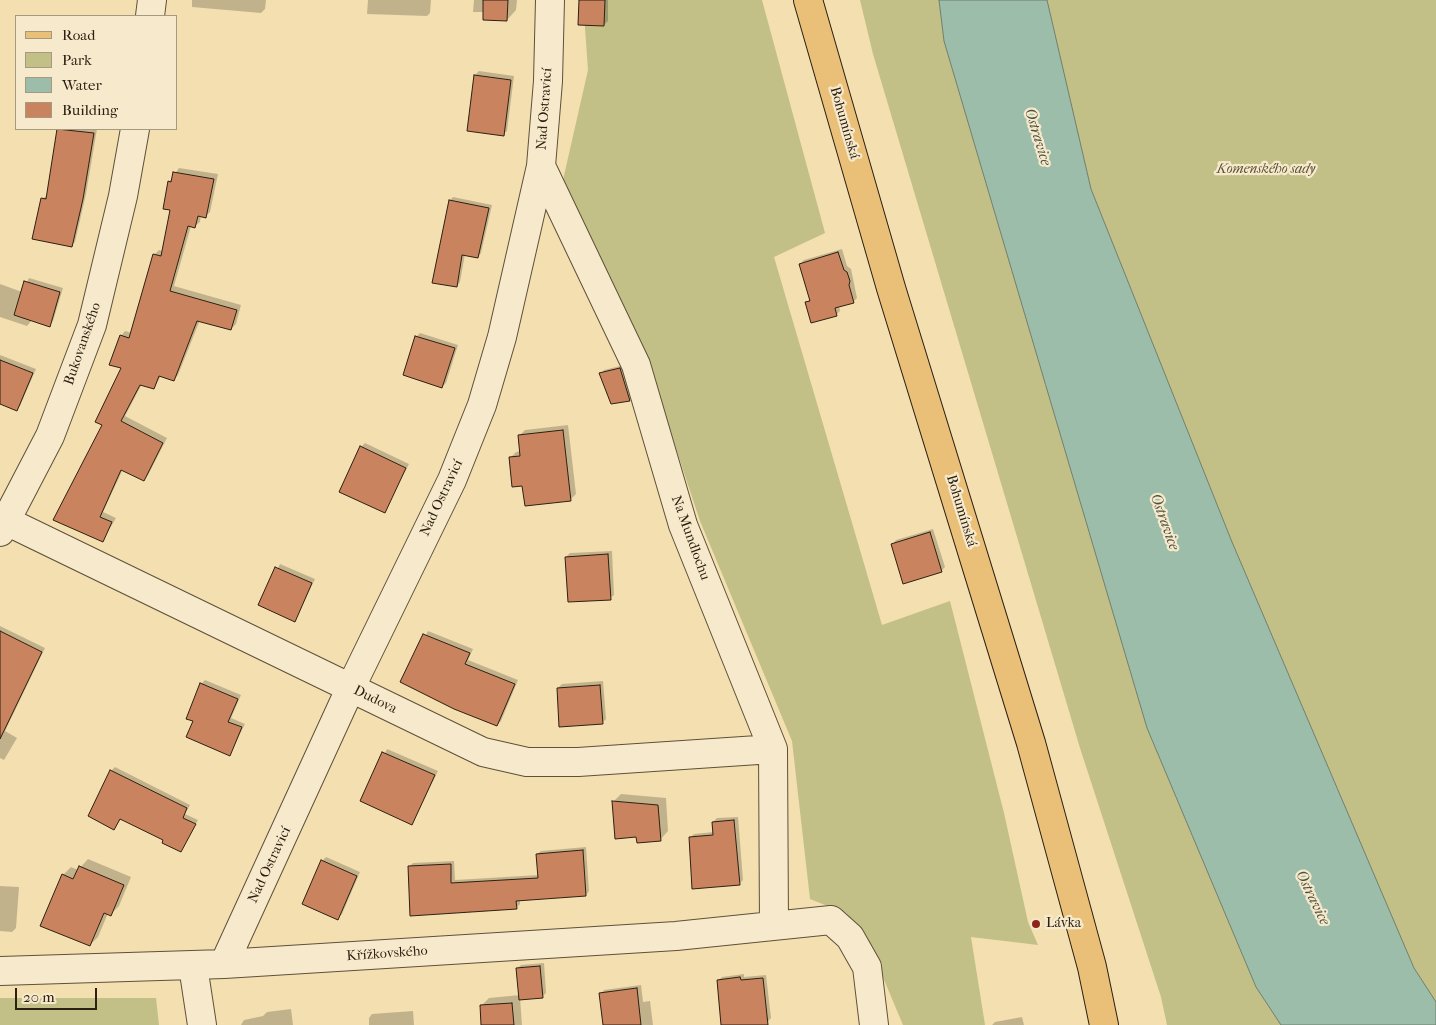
<!DOCTYPE html>
<html>
<head>
<meta charset="utf-8">
<style>
	body { margin:0 }
	#map { position:relative; width:1436px; height:1025px; overflow:hidden; background:#f3dfb0; font-family:"IM FELL French Canon",serif }
	canvas { display:block }
	.legend { position:absolute; left:15px; top:15px; width:162px; height:115px; box-sizing:border-box; background:#f7eacc; border:1px solid #a69982; margin:0; padding:6px 9px; list-style:none; font-size:15px; color:#2c2013 }
	.legend li { display:flex; align-items:center; gap:10px; height:25px }
	.legend b { width:25px; border:1px solid #a69982 }
	.scale { position:absolute; left:15px; top:988px; width:82px; height:22px; box-sizing:border-box; border:2px solid #2c2013; border-top:0; padding-left:6px; font-size:15px; line-height:18px; white-space:nowrap; color:#2c2013; -webkit-text-stroke:4px #f7eacc; paint-order:stroke }
</style>
</head>
<body>
<div id="map">
<canvas width="1436" height="1025"></canvas>
<ul class="legend">
<li><b style="height:6px;background:#eac078"></b>Road</li>
<li><b style="height:14px;background:#c2c086"></b>Park</li>
<li><b style="height:14px;background:#9bbda9"></b>Water</li>
<li><b style="height:14px;background:#c9835e"></b>Building</li>
</ul>
<div class="scale">20 m</div>
</div>
<script>
const g = document.querySelector('canvas').getContext('2d');
g.lineJoin = 'round';
function fillPath(path, color) { g.fillStyle = color; g.fill(path, 'evenodd'); }
const poly = rows => new Path2D(rows.map(r => 'M' + r).join(''));
function trace(path, color, width, dash) { g.strokeStyle = color; g.lineWidth = width; g.lineCap = dash ? 'butt' : 'round'; g.setLineDash(dash || []); g.stroke(path); }
function drawText(font, color, halo, rows, align = 'center') {
  g.font = font + ' "IM FELL French Canon",serif'; g.lineWidth = 4.5; g.setLineDash([]); g.textBaseline = 'middle'; g.strokeStyle = halo; g.fillStyle = color; for (const [text, x, y, turn = 0] of rows) {
    g.save(); g.translate(x, y); g.rotate((+turn || 0) * Math.PI / 180); g.textAlign = isNaN(turn) ? turn : align; if (halo) g.strokeText(text, 0, 0); g.fillText(text, 0, 0); g.restore();
  }
}
const green = poly([
	[583,0,762,0,825,233,774,257,882,625,950,601,1004,813,1028,922,1038,945,971,937,985,1025,903,1025,864,932,835,909,810,899,792,741,700,521,646,358,563,180,588,70],
	[860,0,939,0,944,41,1147,728,1256,987,1281,1025,1167,1025,1161,997,1080,748,873,54],
	[1047,0,1436,0,1436,1002,1414,968,1232,542,1091,189],
	[0,998,156,998,159,1025,0,1025]
]);
const water = poly([
	[939,0,1047,0,1091,189,1232,542,1414,968,1436,1002,1436,1025,1281,1025,1256,987,1147,728,944,41,939,0]
]);
const shadow = poly([
	[192,0,266,0,265,9,261,13,192,7],
	[368,0,431,0,430,13,427,16,367,14],
	[474,0,517,0,516,10,507,20,484,12,473,12],
	[580,0,608,0,608,21,604,25],
	[479,71,514,76,507,131,503,134,475,75],
	[58,129,97,129,86,194,75,242,71,246,42,199,48,195],
	[179,168,218,174,210,212,206,216,201,215,200,222,195,226,191,226,174,286,241,305,236,324,231,329,200,320,178,375,174,380,161,376,154,388,142,384,125,416,167,438,148,475,144,480,123,469,103,512,116,518,103,540,55,519,104,425,123,367,121,336,125,331,132,333,154,255,159,250,163,251,172,209,169,182],
	[453,197,492,205,481,253,478,257,465,254,460,282,457,286,450,200],
	[842,249,847,266,851,269,857,298,853,302,839,306,840,311,836,315,806,303,810,299,800,264,804,260],
	[29,278,63,288,53,321,49,325,32,320,27,326,0,317,0,284,22,292],
	[420,333,458,345,446,383,442,387,416,337],
	[0,355,36,369,20,406,17,409,0,403],
	[624,365,633,396,630,400,612,403,601,374,604,370],
	[568,425,576,494,570,500,524,484,510,458,516,452,521,451,519,436,525,430],
	[365,443,409,464,385,511,361,447],
	[933,529,945,567,941,571,893,544,896,540],
	[612,551,614,595,610,598,566,557,570,553],
	[280,564,315,579,295,621,259,605],
	[0,626,45,648,5,731,17,738,4,760,0,758],
	[428,631,473,649,468,660,518,680,501,721,497,725,402,682],
	[205,680,241,695,231,718,245,724,230,754,201,684],
	[603,681,606,719,602,723,558,688,562,684],
	[387,749,438,771,412,824,361,801],
	[115,767,190,805,185,814,198,820,181,851,165,840,121,819,114,828,111,771],
	[621,794,666,798,668,831,660,840,638,836,613,802],
	[738,817,743,880,739,884,690,838,694,834,714,832,713,822,717,818],
	[586,847,589,891,586,895,520,899,520,904,516,908,411,914,409,867,413,863,454,861,455,880,539,875,537,854,541,851],
	[326,857,360,872,342,914,338,918,322,861],
	[88,859,131,877,119,906,111,914,108,913,98,937,90,945,63,875,71,867,78,870],
	[0,886,19,887,16,928,12,932,0,931],
	[544,963,546,993,543,996,520,998,522,1025,482,1025,481,1006,489,998,520,995,517,969,521,965],
	[744,974,744,977,766,975,771,1018,765,1025,723,1025,718,981,722,977],
	[641,985,643,1002,650,1001,653,1025,604,1025,601,994,604,990],
	[291,1009,293,1025,241,1025,244,1020,263,1016,267,1012],
	[413,1011,414,1025,369,1025,369,1018,372,1014],
	[1022,1017,1024,1025,992,1025,995,1022]
]);
const building = poly([
	[483,0,508,0,507,21,483,20,483,0],
	[579,0,605,0,604,26,578,25,579,0],
	[474,75,511,80,504,136,467,131,474,75],
	[57,129,94,133,83,199,72,247,32,239,41,198,46,199,57,129],
	[173,172,214,179,206,218,198,216,195,228,188,226,170,291,237,310,231,330,197,321,174,381,159,376,154,389,140,385,121,421,163,443,144,481,121,470,100,517,112,522,103,542,53,520,102,425,95,422,121,368,109,365,120,335,129,338,153,254,161,256,170,210,163,209,168,181,171,182,173,172],
	[449,200,489,208,478,258,462,255,457,287,432,283,449,200],
	[838,252,844,270,847,272,850,281,849,285,854,303,835,308,837,316,811,323,805,302,810,301,799,264,838,252],
	[24,281,60,292,50,327,14,315,24,281],
	[415,336,455,348,442,388,403,375,415,336],
	[0,360,33,373,17,411,0,404,0,360],
	[620,368,630,401,611,404,599,373,620,368],
	[563,430,571,501,525,506,522,486,512,487,509,457,520,456,518,435,563,430],
	[360,446,406,468,385,513,339,492,360,446],
	[930,532,942,572,903,584,891,544,930,532],
	[608,554,611,600,568,602,565,557,608,554],
	[275,567,312,583,295,622,258,605,275,567],
	[0,631,42,652,0,739,0,631],
	[423,634,470,653,465,664,515,684,497,726,454,709,400,682,423,634],
	[200,683,238,699,228,722,242,727,230,756,186,737,193,721,186,719,200,683],
	[600,685,603,724,559,727,557,688,600,685],
	[382,752,435,775,412,825,360,801,382,752],
	[110,770,187,808,183,818,196,824,181,852,162,843,163,840,120,819,114,830,88,816,110,770],
	[612,801,658,805,661,841,637,843,636,837,615,839,612,801],
	[734,820,740,885,692,889,689,837,713,835,712,822,734,820],
	[583,850,586,896,516,901,517,909,410,916,408,866,451,864,451,883,538,878,536,854,583,850],
	[321,860,357,876,338,920,302,904,321,860],
	[79,866,124,885,111,916,104,913,90,946,40,926,62,874,73,879,79,866],
	[540,966,543,998,519,1000,516,968,540,966],
	[740,977,741,980,763,978,768,1025,721,1025,717,980,740,977],
	[637,988,641,1025,603,1025,599,993,637,988],
	[512,1003,514,1025,481,1025,480,1005,512,1003]
]);
const minor = poly([
	[150,16,152,0],
	[541,166,636,365,683,525,773,749,774,925],
	[0,518,483,752,527,762,578,762,773,749],
	[0,532,50,436,92,325,123,196,135,129],
	[224,964,350,689,452,480,482,405,502,337,541,166,548,81,550,0],
	[193,966,202,1025],
	[0,971,224,964,676,936,831,920,850,937,867,967,874,1025]
]);
const major = poly([
	[808,0,891,288,1031,743,1092,967,1104,1025]
]);
const markers = [
	[1036,924,5,"#8f2418"]
];
const streetNames = [
	["Nad Ostravicí",545,109,-86],
	["Bohumínská",844,123,74],
	["Bukovanského",83,344,-71],
	["Nad Ostravicí",442,498,-65],
	["Bohumínská",961,511,73],
	["Na Mundlochu",690,538,70],
	["Dudova",375,700,26],
	["Nad Ostravicí",270,865,-65],
	["Křížkovského",387,954,-4]
];
const parkNames = [
	["Komenského sady",1266,170]
];
const poiNames = [
	["Lávka",1046,924]
];
const waterNames = [
	["Ostravice",1037,137,73],
	["Ostravice",1164,522,70],
	["Ostravice",1312,898,64]
];
fillPath(green, '#c2c086');
fillPath(water, '#9bbda9');
trace(water, '#6f7e6d', 1);
fillPath(shadow, '#0003');
fillPath(building, '#c9835e');
trace(building, '#2c2013', 1);
trace(minor, '#5e503a', 30);
trace(major, '#2c2013', 30);
trace(minor, '#f7eacc', 28);
trace(major, '#eac078', 28);
for (const [x, y, r, color] of markers) { const dot = new Path2D(); dot.arc(x, y, r, 0, 2 * Math.PI); g.fillStyle = color; g.fill(dot); trace(dot, '#f7eacc', 2); }
drawText('14px', '#2c2013', '#f7eacc', streetNames);
drawText('italic 14px', '#595036', '#f7eacc', parkNames);
drawText('14px', '#2c2013', '#f7eacc', poiNames, 'left');
drawText('italic 15px', '#4d4f40', '#f7eacc', waterNames);
</script>
</body>
</html>
